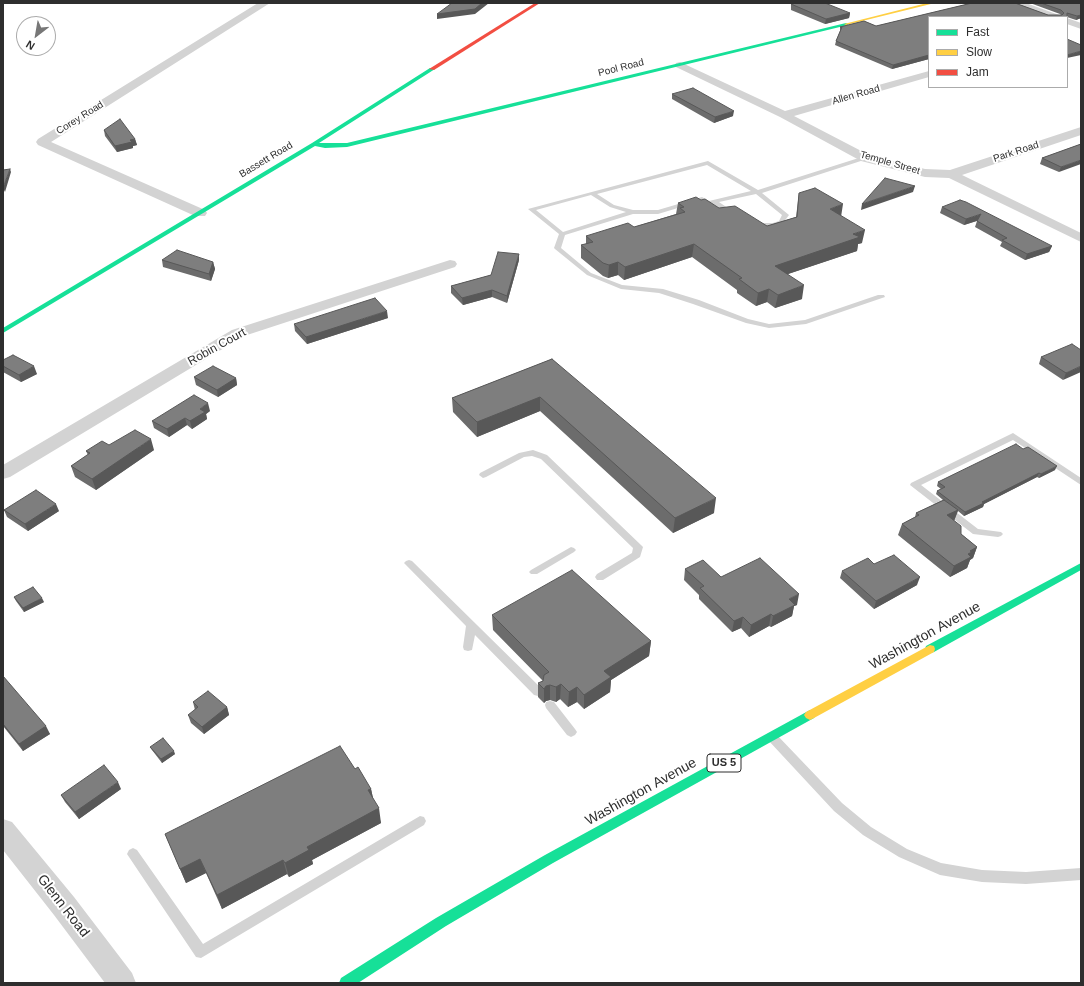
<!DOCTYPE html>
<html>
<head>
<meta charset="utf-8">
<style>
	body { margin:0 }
	#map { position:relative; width:1084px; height:986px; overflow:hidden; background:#fff; font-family:Arial,sans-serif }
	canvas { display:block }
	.frame { position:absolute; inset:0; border:4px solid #2e2e2e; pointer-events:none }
	.legend { position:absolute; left:928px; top:16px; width:140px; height:72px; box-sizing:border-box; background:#fff; border:1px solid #ababab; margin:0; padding:5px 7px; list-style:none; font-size:12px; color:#2e2e2e }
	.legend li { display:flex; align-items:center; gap:8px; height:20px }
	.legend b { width:20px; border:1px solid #ababab }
	.north { position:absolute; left:16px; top:16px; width:40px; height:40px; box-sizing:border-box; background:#fff; border:1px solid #ababab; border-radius:50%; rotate:211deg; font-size:11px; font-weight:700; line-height:16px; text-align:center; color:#2e2e2e }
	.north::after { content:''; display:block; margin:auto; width:14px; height:18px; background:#777; clip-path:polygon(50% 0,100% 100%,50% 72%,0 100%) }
</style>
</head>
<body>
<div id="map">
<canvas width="1084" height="986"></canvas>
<div class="frame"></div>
<ul class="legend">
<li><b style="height:5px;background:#16e098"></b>Fast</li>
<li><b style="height:5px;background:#ffcf43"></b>Slow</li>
<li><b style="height:5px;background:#f24e42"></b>Jam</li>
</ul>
<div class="north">N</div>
</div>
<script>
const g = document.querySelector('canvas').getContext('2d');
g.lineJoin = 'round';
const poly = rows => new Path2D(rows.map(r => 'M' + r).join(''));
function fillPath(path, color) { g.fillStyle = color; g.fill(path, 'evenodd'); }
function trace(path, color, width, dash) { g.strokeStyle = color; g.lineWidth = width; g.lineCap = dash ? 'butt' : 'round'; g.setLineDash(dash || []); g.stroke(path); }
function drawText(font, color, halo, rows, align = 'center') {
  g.font = font + ' Arial,sans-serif'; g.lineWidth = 4; g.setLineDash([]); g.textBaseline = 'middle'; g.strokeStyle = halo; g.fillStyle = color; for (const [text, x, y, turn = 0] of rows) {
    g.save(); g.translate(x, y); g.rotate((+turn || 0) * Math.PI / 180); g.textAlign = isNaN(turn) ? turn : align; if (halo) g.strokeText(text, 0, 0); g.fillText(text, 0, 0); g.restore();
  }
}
const lane = poly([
	[865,156,868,158,867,159,762,193,789,215,783,223,776,226,755,227,752,225,755,223,773,223,779,221,782,215,756,194,719,202,735,213,735,215,731,215,713,204,708,205,701,201,658,214,633,214,565,235,561,248,591,273,622,285,663,289,699,300,748,319,769,324,805,320,878,295,884,295,885,297,806,324,769,328,746,323,693,304,659,293,621,289,587,275,555,249,554,248,559,234,528,209,708,161,758,190,865,156],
	[707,165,751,191,709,201,702,197,658,210,633,210,614,205,597,194,707,165],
	[591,195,610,207,626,212,563,232,536,210,591,195],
	[1013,433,1081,478,1081,485,1013,440,921,485,978,529,1001,532,1003,534,1001,536,998,537,973,534,910,485,911,483,1013,433],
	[533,450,547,455,641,545,643,547,640,557,603,580,597,580,595,577,597,574,632,553,633,548,541,459,532,456,524,457,486,477,483,478,479,475,480,473,519,453,533,450],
	[571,547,574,548,576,550,574,552,537,574,531,574,529,572,531,570,571,547],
	[409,560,412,561,542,689,543,692,542,695,538,696,534,695,475,635,472,650,468,651,464,650,463,647,466,626,406,565,404,563,406,561,409,560],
	[550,701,554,702,575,729,577,732,575,735,571,737,567,735,546,708,545,705,546,702,550,701],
	[772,732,776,734,842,803,871,827,907,849,941,863,982,870,1026,872,1081,868,1081,880,1026,884,982,882,940,875,899,857,863,835,834,811,768,740,766,737,768,734,772,732],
	[420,816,424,817,426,821,424,825,201,958,196,957,127,854,129,850,133,848,137,850,203,944,420,816]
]);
const street = poly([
	[258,3,270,3,51,142,205,210,207,213,205,216,195,216,38,145,36,142,38,139,258,3],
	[1012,3,1026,3,1059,15,1061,17,1047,17,1014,5,1012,3],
	[1067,18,1081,23,1081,29,1067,24,1067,18],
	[680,62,785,111,929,71,929,77,794,116,869,155,925,169,950,170,1081,127,1081,135,962,175,1081,233,1081,242,949,178,925,177,861,161,780,117,676,67,675,65,676,63,680,62],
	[450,260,455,261,457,264,455,267,244,336,10,477,3,479,3,465,232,330,450,260],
	[3,819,12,822,74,897,132,973,136,983,105,983,54,915,3,850,3,819]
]);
const fast = poly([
	[846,23,848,24,848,25,347,147,325,148,315,146,3,333,3,328,312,143,430,68,435,69,319,143,347,143,846,23],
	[1081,563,1081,570,934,652,930,653,926,652,925,649,926,646,1081,563],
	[810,710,814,712,816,715,814,718,553,863,446,926,358,983,339,983,341,978,436,918,545,855,810,710]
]);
const slow = poly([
	[927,3,935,3,846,25,844,24,927,3],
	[930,645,934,646,935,649,934,652,814,718,810,720,806,718,804,715,806,712,930,645]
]);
const jam = poly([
	[535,3,540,3,434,70,429,69,535,3]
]);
const wall = poly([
	[972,3,1015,3,1048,15,1061,15,1060,14,1030,3,1081,3,1081,18,1076,20,1067,17,929,17,929,59,892,69,835,45,836,41,840,31,840,27,864,21,876,26],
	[791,4,850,13,849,18,825,24,791,10],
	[672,94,733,116,714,123,672,99],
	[104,130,135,139,137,145,133,146,133,148,117,152,105,136],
	[1081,144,1059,172,1040,164,1042,158],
	[799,193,841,216,862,243,858,244,857,251,788,274,802,299,775,308,767,302,756,306,737,293,737,290,692,257,624,280,618,275,608,278,603,276,581,258,581,245,586,244,586,236,634,227,676,214,678,203,701,200,719,208,767,226,796,217],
	[942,207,1052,246,1049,252,1025,260,1000,246,1002,242,975,227,977,221,964,225,940,213],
	[162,260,213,262,215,269,211,281,163,267],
	[519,260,507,303,492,297,463,305,451,293,451,286,491,275],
	[388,318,307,344,295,331,294,324],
	[1081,350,1063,380,1039,364,1041,357],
	[552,359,714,513,673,533,540,411,477,437,453,412,452,398],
	[3,360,37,374,21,382,3,372],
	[194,377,236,378,237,385,218,397,196,385],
	[210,411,206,414,207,419,192,429,187,425,169,437,154,428,152,421],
	[109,445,154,450,96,490,75,477,71,466,88,455,86,451],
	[1055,470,1039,478,1037,477,984,504,983,507,964,516,958,511,954,521,961,534,977,547,973,558,970,560,967,568,950,577,898,535,902,524,915,517,916,513,943,500,936,494,937,491,941,489,937,486,938,482],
	[4,510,59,511,28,531,7,517],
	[685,569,721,577,797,605,794,606,792,616,771,627,769,626,749,637,741,628,732,632,699,599,699,595,684,580],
	[842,571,917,585,874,609,840,578],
	[14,597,44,602,24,612,16,601],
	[492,615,651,641,649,656,611,680,610,692,584,709,577,702,568,707,560,699,556,702,550,700,546,701,544,703,538,697,538,683,543,681,493,630],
	[3,676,50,734,23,751,3,726],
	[193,702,227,707,229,715,204,734,191,723,188,715,195,710],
	[150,747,175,754,162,763,152,750],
	[355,769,371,789,373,798,381,823,312,860,313,864,289,877,287,874,222,909,206,873,186,883,165,834],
	[121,789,79,819,65,802,61,795]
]);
const shadedWall = poly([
	[482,3,489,3,475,14,437,19,437,14],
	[850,13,849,18,825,24,826,19],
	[1081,15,1081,18,1076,20,1077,16],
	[1081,51,1081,55,1067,58,1067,55],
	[929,55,929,59,892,69,893,65],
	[734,111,733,116,714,123,715,117],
	[135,139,137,145,133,146,133,148,117,152,115,146,130,140],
	[1081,160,1081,164,1059,172,1061,167],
	[10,169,11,172,5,192,3,188],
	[915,186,913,192,861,210,862,204],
	[843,204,841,217,830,209],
	[981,214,979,220,964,225,966,219],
	[865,230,862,243,858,244,857,251,773,279,775,266,853,234],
	[694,244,692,257,624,280,625,267],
	[1052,246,1049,252,1025,260,1027,254],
	[519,254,519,260,507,303,507,296],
	[213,262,215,269,211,281,209,274],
	[618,262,618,275,608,278,609,265],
	[804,285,802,299,775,308,778,295],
	[769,289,767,302,756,306,758,293],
	[492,290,492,297,463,305,462,298],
	[387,311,388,318,307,344,306,337],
	[34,366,37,374,21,382,19,375],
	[1081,366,1081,372,1063,380,1066,373],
	[236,378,237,385,218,397,217,390],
	[540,397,540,411,477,437,477,422],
	[208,403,210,411,206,414,207,419,192,429,190,421,200,409],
	[185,418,187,425,169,437,167,429],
	[151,439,154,450,96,490,92,479],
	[1057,466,1055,470,1039,478,1041,474],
	[1039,473,1037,477,984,504,983,507,964,516,965,512,982,502],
	[716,498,714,513,673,533,675,518],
	[56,504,59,511,28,531,25,524],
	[958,510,954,521,947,515],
	[977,547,973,558,970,560,967,568,950,577,954,566,970,551],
	[920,577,917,585,874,609,876,601],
	[799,594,797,605,794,606,792,616,771,627,773,616,789,599],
	[42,598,44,602,24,612,23,608],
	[771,614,769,626,749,637,751,625],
	[743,617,741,628,732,632,734,621],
	[651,641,649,656,611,680,610,692,584,709,584,695,604,671],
	[561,684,560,699,556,702,556,687],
	[550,685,550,700,546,701,544,703,544,689,546,686],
	[577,687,577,702,568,707,569,692],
	[227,707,229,715,204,734,202,727],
	[46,726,50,734,23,751,19,744],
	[174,751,175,754,162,763,161,759],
	[118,782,121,789,79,819,75,812],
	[371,789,374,803,368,790],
	[379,808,381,823,312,860,313,864,289,877,285,863,307,847],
	[200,859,206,873,186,883,180,869],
	[283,860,287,874,222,909,217,895]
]);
const building = poly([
	[452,3,482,3,475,9,437,14,452,3],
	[797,3,825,3,850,13,826,19,791,4,797,3],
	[972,3,1015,3,1048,15,1062,15,1064,13,1061,10,1041,3,1081,3,1081,15,1077,16,1067,13,1067,17,929,17,929,55,893,65,836,41,842,27,840,27,864,21,876,26,972,3],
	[1067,39,1081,45,1081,51,1067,55,1067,39],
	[693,88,734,111,715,117,672,94,693,88],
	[120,119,135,139,130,140,132,142,115,146,104,130,120,119],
	[1081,144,1081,160,1061,167,1042,158,1081,144],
	[10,169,3,188,3,170,10,169],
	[885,178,915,186,862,204,885,178],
	[815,188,843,204,830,209,865,230,853,234,860,237,775,266,804,285,778,295,769,289,758,293,739,279,742,278,694,244,625,267,618,262,609,265,603,263,581,245,593,242,586,236,628,223,634,227,685,212,680,208,684,207,678,203,696,197,701,200,705,199,719,208,735,206,767,226,797,217,799,193,815,188],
	[960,200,966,202,1052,246,1027,254,1002,240,1007,238,977,221,981,214,966,219,942,207,960,200],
	[177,250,213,262,209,274,162,260,177,250],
	[498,252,519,254,507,296,492,290,462,298,451,286,491,275,498,252],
	[375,298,387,311,306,337,294,324,375,298],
	[1072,344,1081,350,1081,366,1066,373,1041,357,1072,344],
	[13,355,34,366,19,375,3,366,3,360,13,355],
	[552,359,716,498,675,518,540,397,477,422,452,398,552,359],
	[213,366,236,378,217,390,194,377,213,366],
	[194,395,208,403,200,409,205,412,190,421,185,418,167,429,152,421,194,395],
	[135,430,151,439,92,479,71,466,90,453,86,451,102,441,109,445,135,430],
	[1016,444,1023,449,1028,447,1057,466,1041,474,1039,473,982,502,984,503,965,512,937,491,945,487,938,482,1016,444],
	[36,490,56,504,25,524,4,510,36,490],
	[944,500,958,510,947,515,961,526,961,534,977,547,970,551,972,552,968,554,971,557,954,566,902,524,919,515,916,513,944,500],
	[894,555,920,577,876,601,842,571,868,558,874,564,894,555],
	[760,558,799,594,789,599,795,605,773,616,771,614,751,625,743,617,734,621,700,588,704,586,685,569,703,560,721,577,760,558],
	[572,570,651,641,604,671,611,677,584,695,577,687,569,692,561,684,556,687,550,685,546,686,544,689,538,683,543,681,544,675,549,672,492,615,572,570],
	[33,587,42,598,23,608,14,597,33,587],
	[3,676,46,726,19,744,3,724,3,676],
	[208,691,227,707,202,727,188,715,198,707,193,702,208,691],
	[163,738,174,751,161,759,150,747,163,738],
	[340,746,355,769,358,767,371,789,368,790,379,808,307,847,309,850,285,863,283,860,217,895,200,859,180,869,165,834,340,746],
	[104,765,118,782,75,812,61,795,104,765]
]);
const farStreetnames = [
	["Pool Road",621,68,-14],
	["Allen Road",856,95,-16],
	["Corey Road",80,118,-32],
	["Park Road",1016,152,-18],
	["Bassett Road",266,160,-31],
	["Temple Street",890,163,16]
];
const shields = [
	[724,763,34]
];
const shieldNames = [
	["US 5",724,763]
];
const streetNames = [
	["Robin Court",217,347,-29]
];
const nearStreetnames = [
	["Washington Avenue",925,636,-29],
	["Washington Avenue",641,792,-29],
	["Glenn Road",63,906,52]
];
fillPath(lane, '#d3d3d3');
fillPath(street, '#d3d3d3');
fillPath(fast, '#16e098');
fillPath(slow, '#ffcf43');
fillPath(jam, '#f24e42');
fillPath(wall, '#6c6c6c');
fillPath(shadedWall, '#585858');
fillPath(building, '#7e7e7e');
trace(building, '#585858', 1);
drawText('10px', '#2e2e2e', '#fff', farStreetnames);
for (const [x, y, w] of shields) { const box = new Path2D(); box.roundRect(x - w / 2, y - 9, w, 18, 3); g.fillStyle = '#fff'; g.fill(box); trace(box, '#2e2e2e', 1); }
drawText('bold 11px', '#2e2e2e', null, shieldNames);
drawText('12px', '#2e2e2e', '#fff', streetNames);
drawText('14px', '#2e2e2e', '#fff', nearStreetnames);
</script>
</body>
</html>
